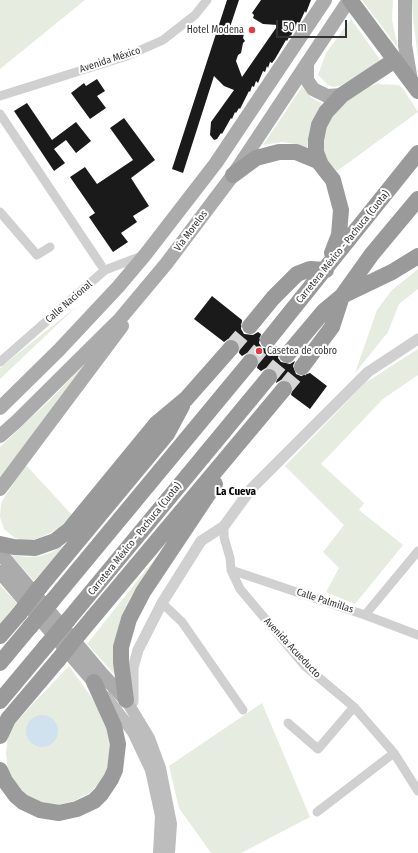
<!DOCTYPE html>
<html>
<head>
<meta charset="utf-8">
<style>
	body { margin:0 }
	#map { position:relative; width:418px; height:853px; overflow:hidden; background:#fff; font-family:"Fira Sans Condensed",sans-serif }
	canvas { display:block }
	.scale { position:absolute; left:276px; top:20px; width:71px; height:18px; box-sizing:border-box; border:2px solid #333; border-top:0; padding-left:5px; font-size:12px; line-height:14px; white-space:nowrap; color:#333; -webkit-text-stroke:3px #fff; paint-order:stroke }
</style>
</head>
<body>
<div id="map">
<canvas width="418" height="853"></canvas>
<div class="scale">50 m</div>
</div>
<script>
const g = document.querySelector('canvas').getContext('2d');
g.lineJoin = 'round';
function fillPath(path, color) { g.fillStyle = color; g.fill(path, 'evenodd'); }
const poly = rows => new Path2D(rows.map(r => 'M' + r).join(''));
function trace(path, color, width, dash) { g.strokeStyle = color; g.lineWidth = width; g.lineCap = dash ? 'butt' : 'round'; g.setLineDash(dash || []); g.stroke(path); }
function drawText(font, color, halo, rows, align = 'center') {
  g.font = font + ' "Fira Sans Condensed",sans-serif'; g.lineWidth = 4; g.setLineDash([]); g.textBaseline = 'middle'; g.strokeStyle = halo; g.fillStyle = color; for (const [text, x, y, turn = 0] of rows) {
    g.save(); g.translate(x, y); g.rotate((+turn || 0) * Math.PI / 180); g.textAlign = isNaN(turn) ? turn : align; if (halo) g.strokeText(text, 0, 0); g.fillText(text, 0, 0); g.restore();
  }
}
const green = poly([
	[0,0,85,0,0,69],
	[362,0,393,0,392,20,398,48],
	[412,0,418,0,418,57,413,19],
	[351,19,381,61,340,86,333,87,328,85,318,75,326,53],
	[377,84,399,85,404,90,418,112,337,171,324,157,322,149,328,119,358,90],
	[302,87,313,99,322,103,316,113,310,129,307,150,295,144,282,142,263,145],
	[418,269,418,289,399,304,388,332,355,373,377,310,391,291],
	[77,306,0,379,0,368],
	[102,345,0,477,0,447,49,401],
	[418,349,418,375,383,399,321,464,364,503,359,510,403,545,355,604,326,592,339,568,323,552,344,525,285,466,365,383],
	[25,464,72,515,58,529,41,537,29,541,15,538,4,529,0,517,1,503],
	[67,544,34,581,11,555,27,557,41,556,52,552],
	[157,556,130,598,121,618,116,638,116,676,87,644],
	[0,585,17,603,0,624],
	[69,666,92,698,106,724,112,743,110,761,103,778,91,792,74,801,58,805,42,803,27,796,15,783,8,771,6,753,8,737,14,724],
	[262,703,310,817,241,853,211,853,179,808,169,766]
]);
const water = poly([
	'26 731a16 16 0 1 1 32 0a16 16 0 1 1-32 0Z'
]);
const building = poly([
	[227,0,239,0,229,30,244,34,243,38,245,41,243,43,241,53,238,55,236,61,242,77,278,25,263,24,253,18,254,15,252,13,261,0,311,0,306,13,305,11,299,24,297,22,295,29,294,28,291,36,290,35,287,41,286,40,275,59,272,63,270,62,268,68,267,66,265,72,263,71,258,83,256,81,254,87,252,86,250,92,249,91,240,109,239,108,236,113,235,112,232,119,231,118,222,134,221,133,217,139,214,140,210,135,211,122,234,90,224,86,214,76,183,173,172,169],
	[97,79,105,91,97,96,106,108,90,119,71,93,84,83,86,86],
	[27,103,52,140,76,122,91,141,76,153,66,140,54,149,65,163,54,171,14,111],
	[124,118,155,160,131,178,149,206,133,216,137,222,121,233,128,242,113,252,89,217,95,213,70,177,85,167,97,184,133,160,110,128],
	[212,296,242,320,241,329,244,334,253,335,258,332,261,334,259,343,262,348,271,349,276,346,280,349,278,358,281,362,290,364,295,361,293,366,296,374,301,376,310,373,327,386,310,409,291,395,293,386,290,382,281,380,276,383,278,374,275,369,266,368,261,371,257,368,259,359,256,354,247,353,242,356,239,353,240,345,237,341,228,339,224,342,194,319]
]);
const motorwayTunnel = poly([
	[231,348,250,326],
	[250,362,268,340],
	[269,377,287,355],
	[284,389,302,367]
]);
const minor = poly([
	[0,96,127,56,163,40,195,15,207,0],
	[0,114,101,265],
	[0,212,37,255,50,247],
	[0,362,105,270,142,256],
	[224,526,224,537,230,558,231,570,240,589,305,666,354,707,394,753,418,791],
	[231,570,365,615,418,635],
	[162,603,182,622,243,710],
	[365,615,418,551],
	[288,723,318,749,354,707],
	[317,812,394,753]
]);
const tertiary = poly([
	[133,702,133,668,138,650,162,603,201,541,224,526,251,489,368,372,418,339]
]);
const secondary = poly([
	[106,697,133,732,151,770,161,816,159,853],
	[126,700,149,738,160,768,171,824,169,853]
]);
const primary = poly([
	[405,0,405,45,411,81],
	[307,63,307,80,313,89,327,96,342,95],
	[0,408,59,350,118,287,145,255,216,163,325,0],
	[0,436,17,421,120,319,166,264,233,175,349,0],
	[0,489,122,326],
	[0,553,102,674,126,700],
	[0,572,94,682]
]);
const motorway = poly([
	[350,0,418,91],
	[321,165,316,152,316,140,319,125,326,112,342,95,395,60],
	[233,175,256,158,279,152,296,152,318,161,333,180,341,210,339,235,332,253],
	[344,295,392,272,418,256],
	[250,326,273,298,297,274,310,269,326,270],
	[268,340,418,153],
	[287,355,324,311,342,296,372,254,418,199],
	[302,367,332,327,342,296],
	[0,544,14,547,35,548,55,541,69,530,156,424,186,399,231,348],
	[40,587,167,434,182,406],
	[52,601,250,362],
	[68,620,269,377],
	[79,634,284,389],
	[0,636,19,614],
	[0,663,30,627],
	[126,700,121,662,121,647,129,619,143,592,215,484],
	[0,701,46,646],
	[0,736,8,719,58,660],
	[0,770,5,781,16,796,23,802,40,810,59,813,77,809,94,801,101,794,111,779,115,770,118,744,114,726,94,682]
]);
const motorwayBridge = poly([
	[19,614,40,587],
	[30,627,52,601],
	[46,646,68,620],
	[58,660,79,634]
]);
const markers = [
	[252,30,4,"#e63946"],
	[259,351,4,"#e63946"]
];
const poiNames = [
	["Hotel Modena",244,30],
	["Casetea de cobro",267,351,"left"]
];
const streetNames = [
	["Avenida México",110,60,-18],
	["Vía Morelos",191,231,-53],
	["Carretera México - Pachuca (Cuota)",343,247,-51],
	["Calle Nacional",69,302,-41],
	["Carretera México - Pachuca (Cuota)",135,539,-51],
	["Calle Palmillas",325,601,18],
	["Avenida Acueducto",292,648,47]
];
const neighbourhoodNames = [
	["La Cueva",236,492]
];
fillPath(green, '#e6ecdf');
fillPath(water, '#cfe2ee');
fillPath(building, '#1a1a1a');
trace(motorwayTunnel, '#d6d6d6', 16, [16, 8]);
trace(minor, '#d0d0d0', 9);
trace(tertiary, '#d0d0d0', 11);
trace(secondary, '#bdbdbd', 12);
trace(primary, '#ababab', 14);
trace(motorway, '#9a9a9a', 16);
trace(motorwayBridge, '#9a9a9a', 16);
for (const [x, y, r, color] of markers) { const dot = new Path2D(); dot.arc(x, y, r, 0, 2 * Math.PI); g.fillStyle = color; g.fill(dot); trace(dot, '#fff', 1.5); }
drawText('10px', '#333', '#fff', poiNames, 'right');
drawText('10px', '#333', '#fff', streetNames);
drawText('bold 11px', '#000', '#fff', neighbourhoodNames);
</script>
</body>
</html>
